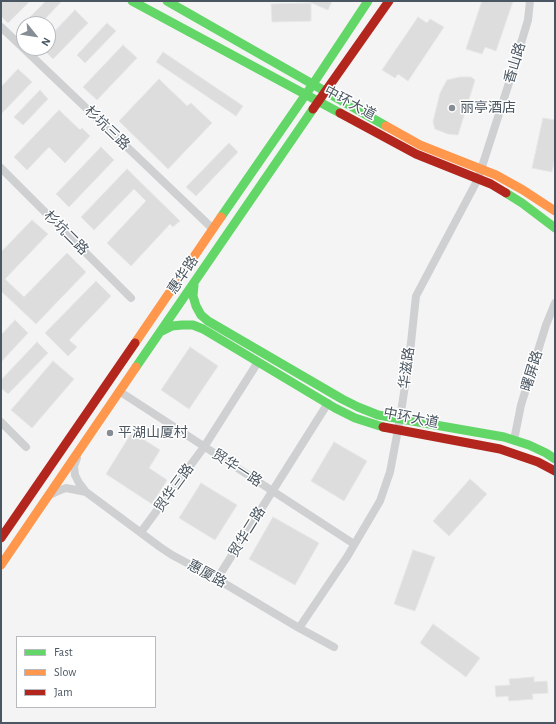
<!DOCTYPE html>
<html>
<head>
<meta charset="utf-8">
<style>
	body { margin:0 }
	#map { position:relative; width:556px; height:724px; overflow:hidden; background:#f4f4f4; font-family:"Alegreya Sans",sans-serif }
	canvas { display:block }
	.frame { position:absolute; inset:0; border:2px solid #4a5661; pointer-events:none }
	.legend { position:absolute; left:16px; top:636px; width:140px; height:72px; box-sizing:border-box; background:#fff; border:1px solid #b7bbc0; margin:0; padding:5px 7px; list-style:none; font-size:12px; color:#4a5661 }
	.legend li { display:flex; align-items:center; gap:8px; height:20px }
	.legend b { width:20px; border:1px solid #b7bbc0 }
	.north { position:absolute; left:16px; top:16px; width:40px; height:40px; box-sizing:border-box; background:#fff; border:1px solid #b7bbc0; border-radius:50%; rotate:120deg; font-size:11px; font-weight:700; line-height:16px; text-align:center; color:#4a5661 }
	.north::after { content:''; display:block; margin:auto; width:14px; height:18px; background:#868d94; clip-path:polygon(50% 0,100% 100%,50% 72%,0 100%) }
</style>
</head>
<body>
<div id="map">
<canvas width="556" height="724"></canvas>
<div class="frame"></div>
<ul class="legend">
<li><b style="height:5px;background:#63d668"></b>Fast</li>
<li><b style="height:5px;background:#ff974d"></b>Slow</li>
<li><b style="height:5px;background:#b3261e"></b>Jam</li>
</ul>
<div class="north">N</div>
</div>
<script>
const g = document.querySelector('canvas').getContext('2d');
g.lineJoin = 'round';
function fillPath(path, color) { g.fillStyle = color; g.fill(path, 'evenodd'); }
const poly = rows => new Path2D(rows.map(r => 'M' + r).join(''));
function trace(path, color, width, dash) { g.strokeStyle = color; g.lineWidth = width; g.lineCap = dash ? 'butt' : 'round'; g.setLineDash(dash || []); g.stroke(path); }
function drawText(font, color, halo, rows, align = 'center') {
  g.font = font + ' "Alegreya Sans","Noto Sans SC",sans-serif'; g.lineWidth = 3; g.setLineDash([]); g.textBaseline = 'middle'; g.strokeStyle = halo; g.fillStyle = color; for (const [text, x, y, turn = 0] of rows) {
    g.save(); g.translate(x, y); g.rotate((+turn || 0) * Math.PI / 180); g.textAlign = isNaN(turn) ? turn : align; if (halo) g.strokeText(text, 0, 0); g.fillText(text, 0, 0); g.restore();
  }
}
const building = poly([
	[4,1,30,1,8,23,1,16,1,4,4,1],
	[46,1,62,1,40,24,31,24,27,20,46,1],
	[307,1,332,1,328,10,307,1],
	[482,1,513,1,496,51,485,47,482,54,466,49,482,1],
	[311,3,311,21,272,22,271,4,311,3],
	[75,10,88,23,53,59,42,48,48,48,48,38,75,10],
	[418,17,427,23,430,19,444,27,408,81,398,74,395,78,382,70,418,17],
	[107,23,116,31,85,63,77,55,107,23],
	[123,45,137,58,97,100,83,87,123,45],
	[163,52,243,106,236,116,156,62,163,52],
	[18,69,32,82,1,114,1,87,18,69],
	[460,77,471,77,475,80,458,135,448,134,435,129,433,122,440,93,447,80,460,77],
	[159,79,187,106,191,103,212,123,168,169,119,121,159,79],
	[40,90,48,99,23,125,14,117,40,90],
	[59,110,80,130,82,128,90,136,65,163,49,147,27,170,14,157,59,110],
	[543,118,555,120,555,158,552,172,532,168,543,118],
	[229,143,238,152,196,196,186,187,229,143],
	[101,147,114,160,69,207,56,194,101,147],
	[127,169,180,221,173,227,170,224,131,266,107,243,146,201,134,189,94,230,81,217,127,169],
	[32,220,48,234,5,279,24,297,67,253,86,272,36,324,1,291,1,252,32,220],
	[96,281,111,296,69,340,77,347,68,356,45,333,96,281],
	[15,320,28,333,1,362,1,335,15,320],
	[37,342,48,353,8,394,1,388,1,380,37,342],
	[190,347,218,366,189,409,161,390,190,347],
	[53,361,74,379,32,428,11,410,53,361],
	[132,432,160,450,149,468,167,480,152,504,106,474,132,432],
	[334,442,367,461,344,501,311,481,334,442],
	[470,479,487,494,449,536,433,521,470,479],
	[201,483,237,505,215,540,179,518,201,483],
	[273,517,319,543,295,585,249,559,273,517],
	[413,550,435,557,415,611,394,604,413,550],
	[433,624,480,658,466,677,420,643,433,624],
	[534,677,534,682,547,681,548,693,532,694,533,699,509,701,508,696,496,697,495,686,510,685,509,679,534,677]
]);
const street = poly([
	[1,27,213,229],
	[1,168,131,298],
	[119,391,354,544],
	[1,422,26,447],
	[514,440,521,405,546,325,555,303],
	[77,458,74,466,75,475,79,483,86,492,160,547,172,555,217,579,299,628,334,647],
	[50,495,58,491,66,488,86,492],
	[141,532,204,447,258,362],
	[217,579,328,403],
	[299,628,347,557,380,501,390,472,400,419,410,352,416,296,478,179,508,86,528,20,530,1]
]);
const fast = poly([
	[132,1,340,113],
	[167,1,386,126],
	[506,193,522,203,555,228],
	[221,217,313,84,368,1],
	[194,285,193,296,196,306,201,315,208,321,342,399,358,407,378,415,504,437,529,445,546,453,555,459],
	[162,331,172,326,182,325,193,325,203,329,335,408,355,418,383,427],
	[136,367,313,109]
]);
const slow = poly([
	[386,126,420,145,496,175,523,190,555,211],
	[135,343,221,217],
	[1,565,136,367]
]);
const jam = poly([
	[313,109,389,1],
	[340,113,416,154,491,184,506,193],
	[383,427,500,449,538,462,555,471],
	[1,538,135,343]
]);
const markers = [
	[452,108,4,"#868d94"],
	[110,433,4,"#868d94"]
];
const streetNames = [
	["香山路",515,63,-73],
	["中环大道",350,103,28],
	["杉坑三路",107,128,44],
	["杉坑二路",66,233,45],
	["惠华路",183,275,-56],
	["华滋路",407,368,-83],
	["曙屏路",532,371,-73],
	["中环大道",411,418,11],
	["贸华一路",237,468,33],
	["贸华三路",174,488,-54],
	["贸华二路",247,532,-58],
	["惠厦路",207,574,29]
];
const poiNames = [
	["丽亭酒店",460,108],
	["平湖山厦村",118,433]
];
fillPath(building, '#ddddde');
trace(building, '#e5e6e7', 1);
trace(street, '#ced0d2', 8);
trace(fast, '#63d668', 9);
trace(slow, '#ff974d', 9);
trace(jam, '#b3261e', 9);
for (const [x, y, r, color] of markers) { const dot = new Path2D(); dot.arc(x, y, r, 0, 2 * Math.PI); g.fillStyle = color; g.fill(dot); trace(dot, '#fff', 1.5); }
drawText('14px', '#4a5661', '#fff', streetNames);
drawText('14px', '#4a5661', '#fff', poiNames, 'left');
</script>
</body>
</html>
